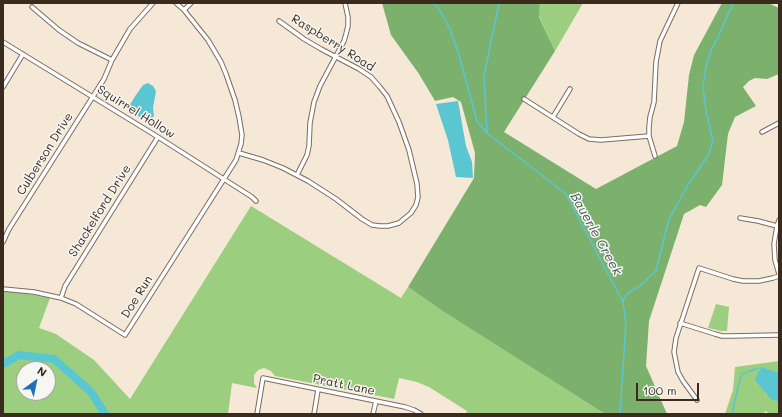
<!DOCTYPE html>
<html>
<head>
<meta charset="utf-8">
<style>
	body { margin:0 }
	#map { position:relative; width:782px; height:417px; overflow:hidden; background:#f5e8d7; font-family:Mali,sans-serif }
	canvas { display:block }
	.frame { position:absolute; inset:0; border:4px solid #3b2a1e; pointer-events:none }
	.north { position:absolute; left:16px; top:361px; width:40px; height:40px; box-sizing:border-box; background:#f6f6f2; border:1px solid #aba49d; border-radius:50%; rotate:33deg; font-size:11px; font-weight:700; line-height:16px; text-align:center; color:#3b2a1e }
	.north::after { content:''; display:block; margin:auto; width:14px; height:18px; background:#1f6fb2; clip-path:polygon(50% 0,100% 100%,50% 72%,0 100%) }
	.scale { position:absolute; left:636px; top:383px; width:63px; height:18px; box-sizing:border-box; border:2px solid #3b2a1e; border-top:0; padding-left:5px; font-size:12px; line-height:14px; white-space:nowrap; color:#3b2a1e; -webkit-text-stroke:3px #f6f6f2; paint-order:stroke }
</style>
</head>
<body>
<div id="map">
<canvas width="782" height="417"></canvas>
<div class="frame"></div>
<div class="north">N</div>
<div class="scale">100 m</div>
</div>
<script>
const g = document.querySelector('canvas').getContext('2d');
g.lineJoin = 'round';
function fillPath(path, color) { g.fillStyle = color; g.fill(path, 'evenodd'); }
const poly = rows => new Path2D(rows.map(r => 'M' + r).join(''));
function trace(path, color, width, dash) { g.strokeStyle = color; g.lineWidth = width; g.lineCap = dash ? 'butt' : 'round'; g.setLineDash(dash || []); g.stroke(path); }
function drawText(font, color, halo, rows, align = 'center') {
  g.font = font + ' Mali,sans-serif'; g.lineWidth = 3; g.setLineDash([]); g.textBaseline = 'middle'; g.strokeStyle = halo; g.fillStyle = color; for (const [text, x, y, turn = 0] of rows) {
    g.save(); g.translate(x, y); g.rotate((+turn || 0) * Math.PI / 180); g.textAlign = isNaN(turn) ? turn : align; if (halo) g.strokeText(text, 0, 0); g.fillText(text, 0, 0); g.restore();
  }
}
const green = poly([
	[540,3,583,3,555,51,539,16],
	[251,206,401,298,408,287,444,312,605,414,466,414,467,411,429,387,417,382,399,378,394,399,275,376,271,371,264,368,258,370,254,375,254,383,257,388,232,383,228,414,3,414,3,289,50,298,39,328,56,334,94,360,130,399],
	[24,369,48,369,48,393,24,393],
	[716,304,729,307,727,331,721,331,708,328],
	[779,361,779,414,769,414,766,411,762,414,725,414,733,390,735,367]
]);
const forest = poly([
	[382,3,540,3,539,17,555,51,504,132,596,189,677,146,684,122,689,75,694,55,722,3,768,3,779,8,779,74,767,79,755,78,749,81,743,87,756,106,735,117,728,134,722,185,706,207,700,205,684,214,649,321,646,366,667,414,605,414,444,312,408,287,474,178,475,153,461,102,453,97,435,101,419,74,391,35]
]);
const water = poly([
	[148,83,153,86,156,91,153,108,154,116,151,119,145,119,141,118,132,112,130,110,129,106,136,95,143,85],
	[458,101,466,146,472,162,473,178,456,177,448,140,436,104],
	[761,367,779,373,779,401,772,400,755,380]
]);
const stream = poly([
	[434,3,439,9,450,29,459,55,477,121,487,133],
	[499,3,484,76,487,133,566,194,623,302,626,323,620,414],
	[623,302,624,298,628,293,641,285,656,271,669,219,689,183,709,154,713,141,706,111,703,87,706,66,711,50,718,37,733,3],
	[732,414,737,391,742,374,758,368]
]);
const river = poly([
	[3,364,19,355,54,359,91,392,105,414]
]);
const street = poly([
	[32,7,59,30,78,43,112,60],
	[184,10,191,3],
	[3,42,158,137,252,197,256,201],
	[3,87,23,54],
	[524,99,579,134,589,139,601,140,649,136],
	[553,117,570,89],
	[762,132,779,123],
	[239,153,263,160,283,168,308,181,336,199,362,219,372,225,380,226,388,226,399,223,411,213,416,205,418,197,417,184,409,150,399,122,387,96,379,86,371,77,359,69,321,49,304,39,279,21],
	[655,156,649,136,649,127,650,117,654,102,656,62,660,41,678,3],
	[297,175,307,155,309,146,310,123,314,102,320,86,344,41,346,34,348,26,348,17,345,3],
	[740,218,758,221,777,226],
	[779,220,777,226,774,244,775,260,779,274],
	[3,242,9,229,104,79,112,60,130,29,153,3],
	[3,289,34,292,61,298,76,304,125,335,236,160,241,144,242,135,239,117,235,100,226,74,221,62,208,40,184,10,176,3],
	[61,298,65,286,70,278,158,137],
	[680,323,715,334,722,336,731,336,779,335],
	[697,400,683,381,678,372,674,352,676,338,699,268,733,279,743,281,759,281,773,278,779,276],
	[257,414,263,378,405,407,414,410,421,414],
	[314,414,318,390],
	[373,414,376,401]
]);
const streetNames = [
	["Raspberry Road",333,43,32],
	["Squirrel Hollow",136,112,32],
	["Culberson Drive",45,154,-58],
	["Shackelford Drive",100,211,-58],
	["Doe Run",137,297,-58],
	["Pratt Lane",344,385,12]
];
const waterNames = [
	["Bauerle Creek",596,234,61]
];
fillPath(green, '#9bce7e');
fillPath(forest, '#7cb16d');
fillPath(water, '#59c6d1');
trace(stream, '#59c6d1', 1.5);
trace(river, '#59c6d1', 8);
trace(street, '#7c6c5f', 5.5);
trace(street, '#fff', 3.5);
drawText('12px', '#3b2a1e', '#f6f6f2', streetNames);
drawText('italic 13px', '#445954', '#f6f6f2', waterNames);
</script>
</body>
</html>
